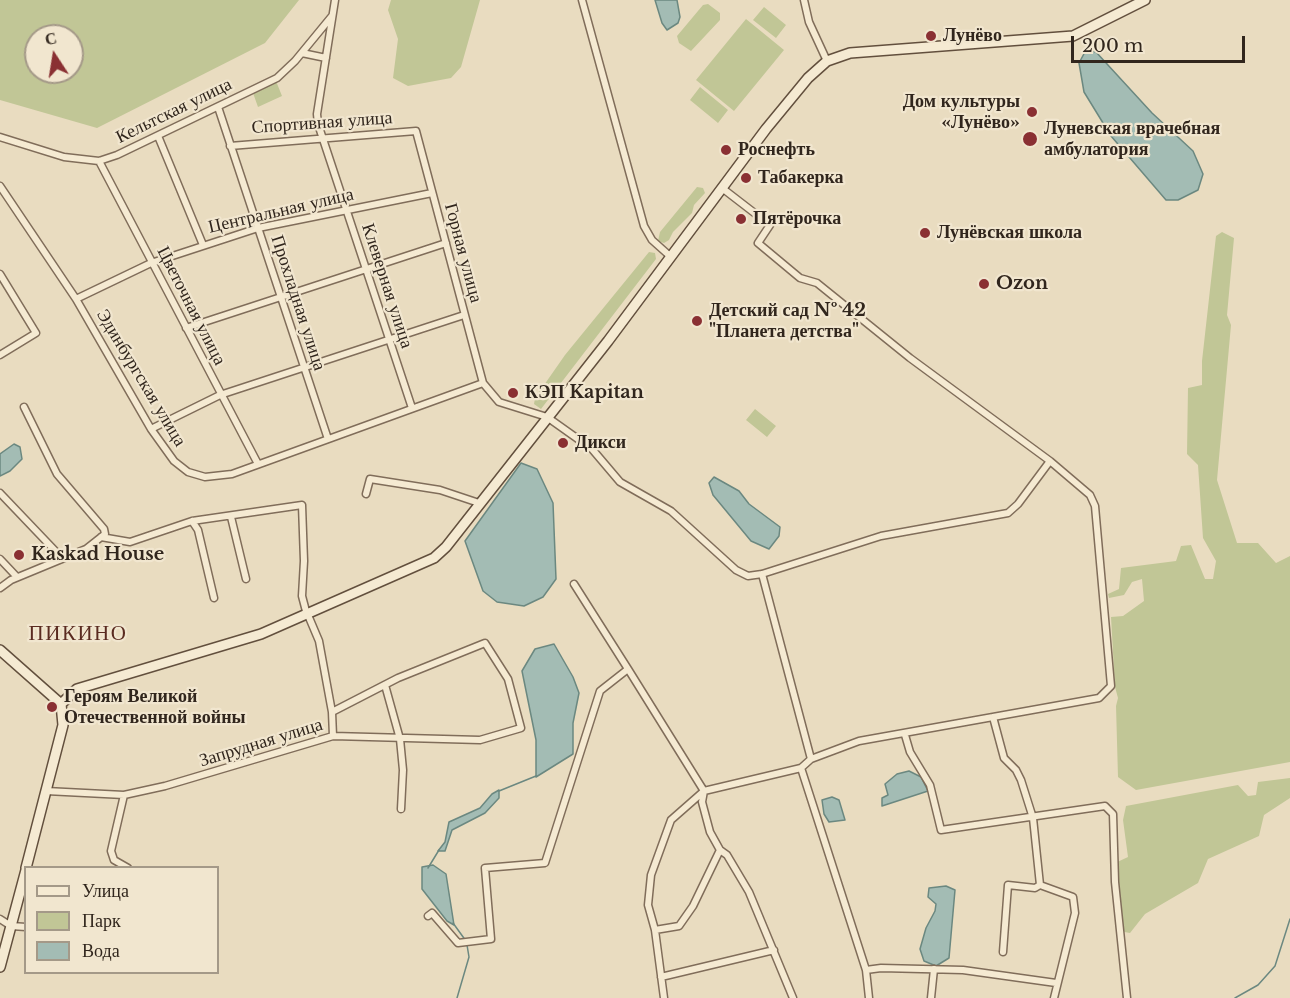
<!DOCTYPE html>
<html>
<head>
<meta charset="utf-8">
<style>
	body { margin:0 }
	#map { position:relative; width:1290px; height:998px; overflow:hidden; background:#e9dcc0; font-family:"Libre Baskerville",serif }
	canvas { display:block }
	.legend { position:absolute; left:24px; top:866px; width:195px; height:108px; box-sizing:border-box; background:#f1e6cf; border:2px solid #a49988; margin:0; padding:8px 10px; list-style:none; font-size:18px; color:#31261d }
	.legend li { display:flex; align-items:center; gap:12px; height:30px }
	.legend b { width:30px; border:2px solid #a49988 }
	.north { position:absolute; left:24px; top:24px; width:60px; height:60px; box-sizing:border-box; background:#f1e6cf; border:2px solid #a49988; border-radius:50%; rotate:348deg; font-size:16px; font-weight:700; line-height:24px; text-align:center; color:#31261d }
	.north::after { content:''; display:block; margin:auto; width:21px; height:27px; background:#8a3033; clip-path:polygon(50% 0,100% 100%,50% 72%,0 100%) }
	.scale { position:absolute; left:1071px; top:36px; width:174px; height:27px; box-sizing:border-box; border:3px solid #31261d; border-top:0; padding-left:8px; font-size:18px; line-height:21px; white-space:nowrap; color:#31261d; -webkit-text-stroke:4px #f1e6cf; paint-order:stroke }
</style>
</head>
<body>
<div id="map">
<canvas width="1290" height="998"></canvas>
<ul class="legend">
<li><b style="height:8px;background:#f5ead2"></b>Улица</li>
<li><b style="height:16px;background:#c1c696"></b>Парк</li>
<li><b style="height:16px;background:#a3bcb4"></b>Вода</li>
</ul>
<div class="north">С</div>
<div class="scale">200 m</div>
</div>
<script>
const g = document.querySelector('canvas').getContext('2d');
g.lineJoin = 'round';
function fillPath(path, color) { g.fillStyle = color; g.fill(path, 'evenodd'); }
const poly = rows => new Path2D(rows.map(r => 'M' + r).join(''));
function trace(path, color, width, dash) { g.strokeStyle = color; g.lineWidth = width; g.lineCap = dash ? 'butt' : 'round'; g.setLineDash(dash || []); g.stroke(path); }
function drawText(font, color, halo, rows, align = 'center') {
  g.font = font + ' "Libre Baskerville",serif'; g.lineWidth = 4.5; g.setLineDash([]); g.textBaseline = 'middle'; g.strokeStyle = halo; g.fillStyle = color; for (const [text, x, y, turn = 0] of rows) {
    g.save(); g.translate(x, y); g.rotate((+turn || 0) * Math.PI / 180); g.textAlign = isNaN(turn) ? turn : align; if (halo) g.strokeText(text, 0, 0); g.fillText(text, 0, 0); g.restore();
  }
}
const green = poly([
	[0,0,299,0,265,43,97,128,0,100],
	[36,36,72,36,72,72,36,72],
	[391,0,480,0,461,67,451,78,408,86,393,78,398,39,388,10],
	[708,4,720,13,720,20,691,51,679,43,677,36,703,5],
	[764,7,786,25,776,38,753,20],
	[746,19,784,50,734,111,696,80],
	[276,81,282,96,258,107,253,93],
	[700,87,728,110,718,123,690,100],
	[697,187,703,188,705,193,694,205,692,213,673,232,669,240,664,243,658,241,660,232],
	[1222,232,1234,238,1227,315,1231,325,1217,480,1237,543,1258,543,1276,563,1290,556,1290,762,1136,790,1118,777,1116,706,1118,698,1115,687,1111,617,1123,616,1144,601,1142,579,1132,582,1124,595,1109,598,1108,594,1119,589,1121,568,1176,561,1181,546,1191,545,1205,579,1213,579,1216,561,1203,538,1198,465,1187,454,1188,388,1202,385,1202,361,1216,236],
	[649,252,655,253,656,259,541,409,534,404,535,398,565,355],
	[755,409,776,426,767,437,746,420],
	[1290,778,1290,798,1264,815,1259,836,1208,859,1198,883,1145,914,1130,933,1119,931,1113,864,1128,857,1123,820,1126,806,1238,785,1248,796,1256,795,1258,782]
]);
const water = poly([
	[655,0,677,0,680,17,678,23,667,30,662,23,655,0],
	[1086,50,1096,52,1152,113,1193,151,1203,174,1198,190,1178,200,1166,200,1111,136,1084,92,1079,63,1086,50],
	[14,444,20,447,22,459,10,471,0,476,0,454,14,444],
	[521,463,537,469,553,503,556,579,543,597,524,606,497,602,483,591,465,541,521,463],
	[714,477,739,491,749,504,780,527,779,536,769,549,751,541,713,495,709,483,714,477],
	[554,644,573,677,579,693,573,723,573,754,536,777,536,740,522,671,535,649,554,644],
	[909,771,921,777,928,791,882,806,882,798,888,795,885,784,897,774,909,771],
	[499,790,499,798,485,813,452,830,445,851,438,851,445,842,449,822,480,808,492,794,499,790],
	[832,797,839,800,845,820,829,822,824,814,822,800,832,797],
	[433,865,446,874,454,925,447,921,422,889,422,867,433,865],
	[946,886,955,890,949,958,936,966,924,961,920,949,926,928,935,911,936,904,928,897,929,888,946,886]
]);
const stream = poly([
	[499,791,536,776],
	[428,868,439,850],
	[453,923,466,941],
	[457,998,469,957,467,945],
	[1235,998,1258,985,1275,966,1290,919]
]);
const street = poly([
	[335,0,317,114,318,124,412,408],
	[582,0,644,226,652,240,671,257],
	[804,0,809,22,827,61],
	[302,53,326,58],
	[218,107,328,439],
	[158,136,203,245],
	[0,137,64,157,99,161,117,155,277,78,295,61,332,16],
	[230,146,416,131,483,383,499,402,547,417,592,449,620,482,671,511,736,570,748,576,762,574,881,536,1008,513,1018,504,1050,461],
	[99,161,258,464],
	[0,186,76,299,151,429,174,461,188,472,205,477,232,474,483,383],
	[722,188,770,225,758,243,800,278,817,283,910,358,1050,461,1090,495,1095,506,1111,686,1099,698,859,741,811,759,801,768,704,791,702,802,710,832,720,850,727,855,749,892,793,998],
	[0,274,36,333,0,355],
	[76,299,151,263,258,228,432,193],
	[186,328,446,243],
	[151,429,220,395,464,315],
	[0,493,62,558],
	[366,494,370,479,440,490,479,503],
	[231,517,246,579],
	[192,521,198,530,214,598],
	[101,537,130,542,192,521,302,505,304,561,302,596,307,615],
	[0,559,17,577],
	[762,574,811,759],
	[0,588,11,580,86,549,105,534,104,529,57,474,24,407],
	[308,615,319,641,332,712,333,736],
	[628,669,704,791,671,820,651,875,648,905,655,930,664,998],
	[385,685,400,739,403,770,401,809],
	[993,717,1004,758,1016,770,1021,780,1033,818,1040,885,1073,897,1075,913,1054,998],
	[905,735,910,752,930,785,941,830,1105,806,1113,814,1115,882,1127,998],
	[801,768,866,970,869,998],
	[46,791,124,795,165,786,333,736,480,740,521,728,508,679,485,643,398,678,332,712],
	[124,795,111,851,114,860,128,868],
	[428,916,432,913,458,943,491,939,485,868,545,863,600,691,628,669,574,584],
	[0,919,11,926,26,927],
	[655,930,679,926,693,906,720,850],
	[1003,952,1008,885,1035,888,1040,885],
	[866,970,881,968,963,970,1056,983],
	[661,977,774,950],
	[931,998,934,969]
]);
const secondary = poly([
	[0,650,61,704],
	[61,704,77,689,261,634,434,558,446,547,608,341,766,129,808,78,827,61,850,53,1073,36,1145,0],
	[26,868,63,725,61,704],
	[0,967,26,870]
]);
const markers = [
	[931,36,6,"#8a3033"],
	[1032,112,6,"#8a3033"],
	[1030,139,8,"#8a3033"],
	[726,150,6,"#8a3033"],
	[746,178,6,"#8a3033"],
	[741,219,6,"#8a3033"],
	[925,233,6,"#8a3033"],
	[984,284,6,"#8a3033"],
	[697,321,6,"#8a3033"],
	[513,393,6,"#8a3033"],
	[563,443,6,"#8a3033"],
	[19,555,6,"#8a3033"],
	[52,707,6,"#8a3033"]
];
const poiNames = [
	["Лунёво",943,36],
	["Дом культуры",1020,102,"right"],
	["«Лунёво»",1020,123,"right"],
	["Луневская врачебная",1044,129],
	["амбулатория",1044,150],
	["Роснефть",738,150],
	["Табакерка",758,178],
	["Пятёрочка",753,219],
	["Лунёвская школа",937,233],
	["Ozon",996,284],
	["Детский сад № 42",709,311],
	["\"Планета детства\"",709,332],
	["КЭП Kapitan",525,393],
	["Дикси",575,443],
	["Kaskad House",31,555],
	["Героям Великой",64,697],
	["Отечественной войны",64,718]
];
const streetNames = [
	["Кельтская улица",174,111,-26],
	["Спортивная улица",322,123,-4],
	["Центральная улица",281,211,-13],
	["Горная улица",463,253,75],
	["Клеверная улица",387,286,72],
	["Прохладная улица",298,303,72],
	["Цветочная улица",191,306,63],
	["Эдинбургская улица",141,378,59],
	["Запрудная улица",261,743,-17]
];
const quarterNames = [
	["ПИКИНО",78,634]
];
fillPath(green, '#c1c696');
fillPath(water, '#a3bcb4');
trace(water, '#6b8880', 1.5);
trace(stream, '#6b8880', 1.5);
trace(street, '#806d5a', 9);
trace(secondary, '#624f3d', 12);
trace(street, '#f5ead2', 6);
trace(secondary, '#f5ead2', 9);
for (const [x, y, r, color] of markers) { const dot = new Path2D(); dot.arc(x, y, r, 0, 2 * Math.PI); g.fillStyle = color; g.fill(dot); trace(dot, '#f1e6cf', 2); }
drawText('bold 18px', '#31261d', '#f1e6cf', poiNames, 'left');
drawText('18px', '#31261d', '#f1e6cf', streetNames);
g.letterSpacing = '1.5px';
drawText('21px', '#5a2b20', '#f1e6cf', quarterNames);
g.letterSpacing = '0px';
</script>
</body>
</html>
